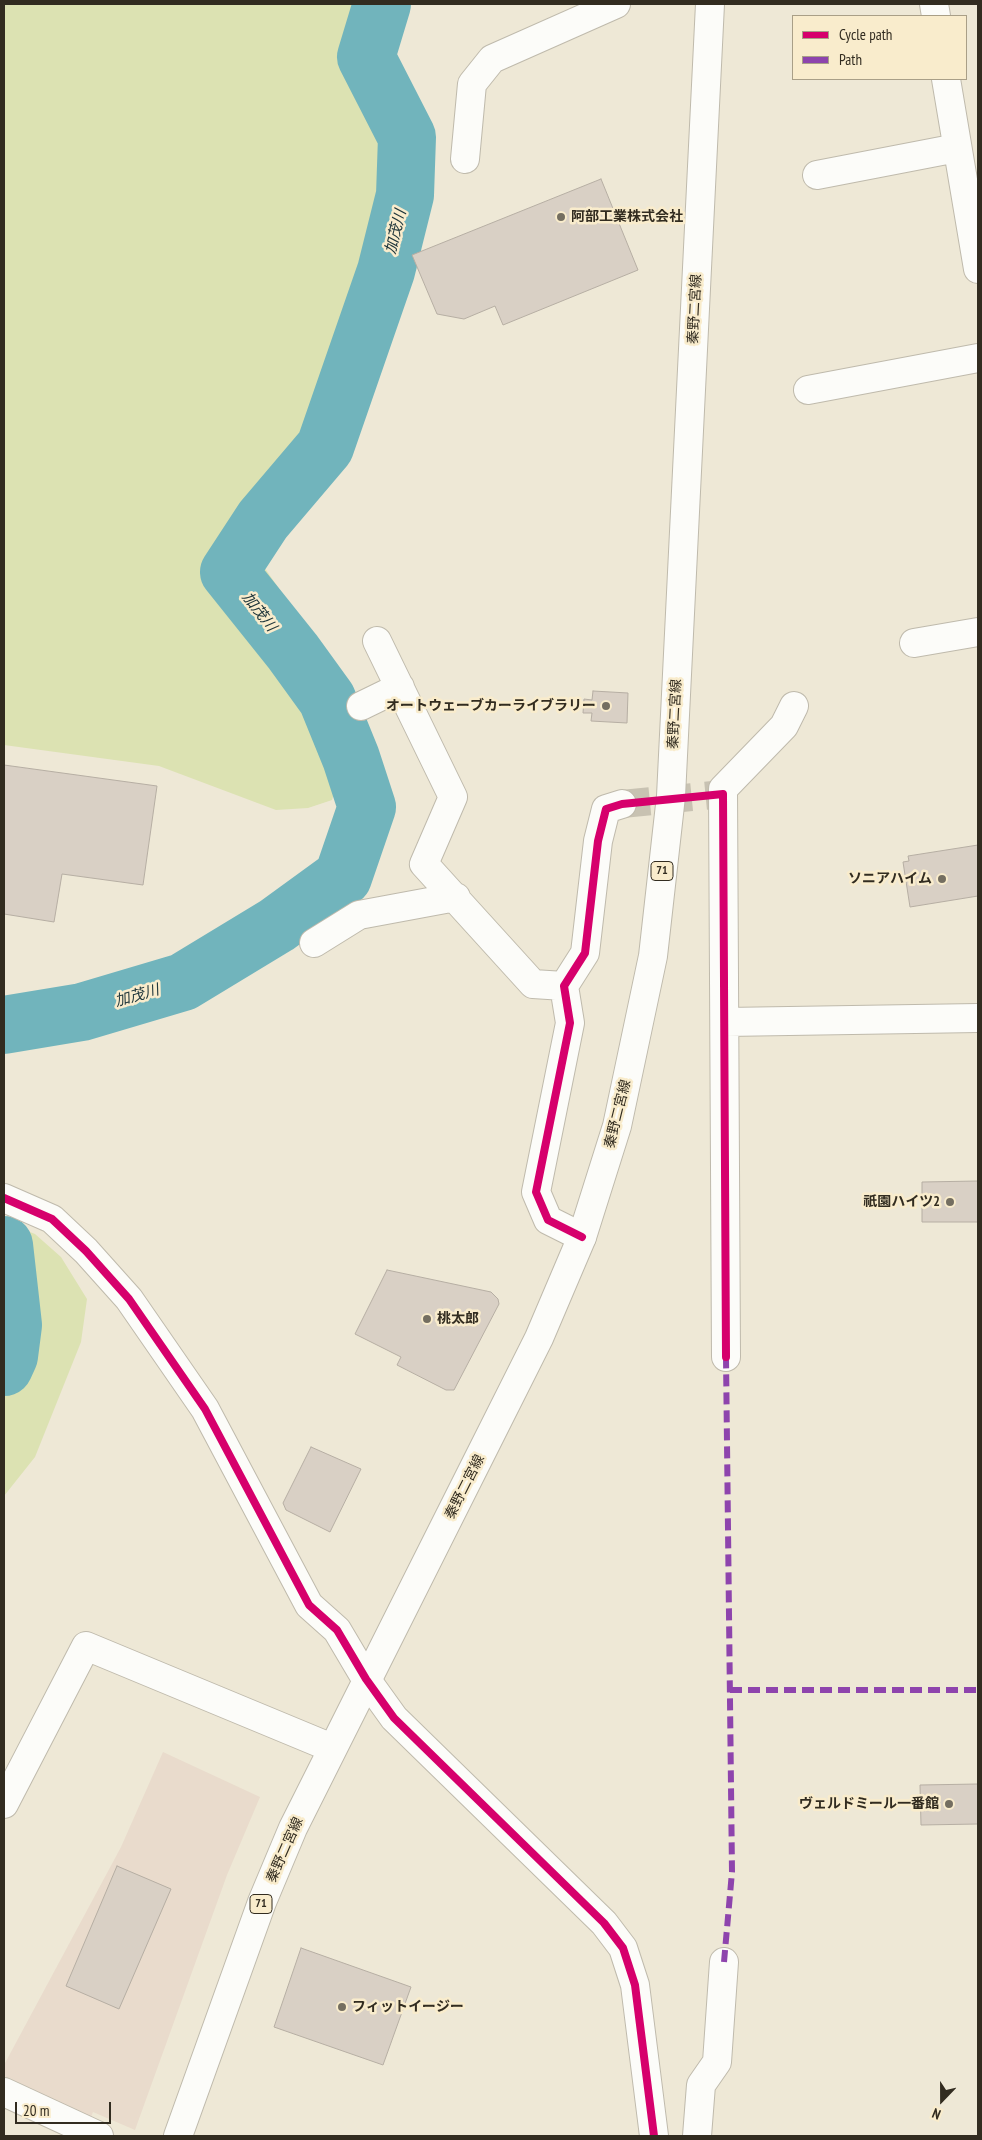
<!DOCTYPE html>
<html>
<head>
<meta charset="utf-8">
<style>
	body { margin:0 }
	#map { position:relative; width:982px; height:2140px; overflow:hidden; background:#eee8d6; font-family:"PT Sans Narrow",sans-serif }
	canvas { display:block }
	.frame { position:absolute; inset:0; border:5px solid #322c20; pointer-events:none }
	.legend { position:absolute; left:792px; top:15px; width:175px; height:65px; box-sizing:border-box; background:#f9eccc; border:1px solid #a99f87; margin:0; padding:6px 9px; list-style:none; font-size:15px; color:#322c20 }
	.legend li { display:flex; align-items:center; gap:10px; height:25px }
	.legend b { width:25px; border:1px solid #a99f87 }
	.north { position:absolute; left:917px; top:2075px; width:50px; height:50px; -webkit-text-stroke:4px #f9eccc; paint-order:stroke; rotate:202deg; font-size:14px; font-weight:700; line-height:20px; text-align:center; color:#322c20 }
	.north::after { content:''; display:block; margin:auto; width:18px; height:22px; background:#322c20; clip-path:polygon(50% 0,100% 100%,50% 72%,0 100%) }
	.scale { position:absolute; left:15px; top:2102px; width:96px; height:22px; box-sizing:border-box; border:2px solid #322c20; border-top:0; padding-left:6px; font-size:15px; line-height:18px; white-space:nowrap; color:#322c20; -webkit-text-stroke:4px #f9eccc; paint-order:stroke }
</style>
</head>
<body>
<div id="map">
<canvas width="982" height="2140"></canvas>
<div class="frame"></div>
<ul class="legend">
<li><b style="height:6px;background:#d6006c"></b>Cycle path</li>
<li><b style="height:6px;background:#8e44ad"></b>Path</li>
</ul>
<div class="north">N</div>
<div class="scale">20 m</div>
</div>
<script>
const g = document.querySelector('canvas').getContext('2d');
g.lineJoin = 'round';
function fillPath(path, color) { g.fillStyle = color; g.fill(path, 'evenodd'); }
const poly = rows => new Path2D(rows.map(r => 'M' + r).join(''));
function trace(path, color, width, dash) { g.strokeStyle = color; g.lineWidth = width; g.lineCap = dash ? 'butt' : 'round'; g.setLineDash(dash || []); g.stroke(path); }
function drawText(font, color, halo, rows, align = 'center') {
  g.font = font + ' "PT Sans Narrow","Noto Sans JP",sans-serif'; g.lineWidth = 5; g.setLineDash([]); g.textBaseline = 'middle'; g.strokeStyle = halo; g.fillStyle = color; for (const [text, x, y, turn = 0] of rows) {
    g.save(); g.translate(x, y); g.rotate((+turn || 0) * Math.PI / 180); g.textAlign = isNaN(turn) ? turn : align; if (halo) g.strokeText(text, 0, 0); g.fillText(text, 0, 0); g.restore();
  }
}
const industrial = poly([
	[163,1752,260,1797,227,1875,135,2130,93,2112,91,2117,4,2076,4,2065,121,1847]
]);
const green = poly([
	[4,4,389,4,365,90,392,186,306,424,262,564,284,596,312,647,342,719,342,766,332,800,308,808,276,810,159,766,4,745],
	[7,1223,35,1234,61,1257,87,1299,81,1342,35,1457,4,1496,4,1224]
]);
const river = poly([
	[4,1025,82,1012,183,982,277,925,343,877,367,807,351,758,327,699,293,652,229,572,263,520,325,447,386,271,405,195,407,137,366,57,382,4],
	[4,1245,13,1325,9,1356,4,1367]
]);
const building = poly([
	[601,179,638,270,503,325,495,306,464,319,437,314,412,255,601,179],
	[593,691,628,693,627,723,591,721,592,713,583,713,584,699,592,700,593,691],
	[4,765,157,786,143,885,62,874,54,922,4,914,4,765],
	[978,845,978,896,910,907,903,862,909,861,908,856,978,845],
	[978,1181,978,1222,922,1222,922,1182,978,1181],
	[387,1270,491,1292,498,1299,499,1304,454,1390,446,1390,397,1365,401,1357,355,1334,387,1270],
	[311,1447,361,1469,330,1532,286,1510,283,1503,311,1447],
	[978,1784,978,1824,921,1825,920,1785,978,1784],
	[117,1866,171,1889,119,2009,66,1986,117,1866],
	[301,1948,411,1987,383,2065,274,2027,301,1948]
]);
const minorTunnel = poly([
	[622,804,723,794]
]);
const minor = poly([
	[934,4,936,16],
	[946,79,978,269],
	[465,159,472,84,492,59,616,4],
	[817,175,957,148],
	[808,390,978,358],
	[377,641,453,797,424,864,533,984,564,986],
	[914,643,978,632],
	[361,706,400,687],
	[314,943,359,915,456,897],
	[726,1022,978,1018],
	[4,1198,52,1219,86,1251,129,1299,205,1409,309,1605,337,1630,366,1679,394,1718,604,1923,623,1948,635,1985,654,2136],
	[582,1237,548,1220,536,1192,570,1023,564,986,585,953,598,841,606,809,622,804],
	[726,1357,723,789,784,726,794,706],
	[4,1804,86,1646,332,1748],
	[4,2092,99,2136],
	[697,2136,701,2085,717,2062,724,1962]
]);
const major = poly([
	[178,2136,262,1902,293,1828,539,1338,582,1237,617,1126,653,956,671,796,710,4]
]);
const quiet = poly([
	[730,1690,978,1690],
	[724,1962,732,1872,726,1357]
]);
const cycleway = poly([
	[4,1198,52,1219,86,1251,129,1299,205,1409,309,1605,337,1630,366,1679,394,1718,604,1923,623,1948,635,1985,654,2136],
	[582,1237,548,1220,536,1192,570,1023,564,986,585,953,598,841,606,809,622,804,723,794,726,1357]
]);
const markers = [
	[561,217,5,"#746e60"],
	[606,706,5,"#746e60"],
	[942,879,5,"#746e60"],
	[950,1202,5,"#746e60"],
	[427,1319,5,"#746e60"],
	[949,1804,5,"#746e60"],
	[342,2007,5,"#746e60"]
];
const shields = [
	[662,871,22],
	[261,1904,22]
];
const shieldNames = [
	["71",662,871],
	["71",261,1904]
];
const poiNames = [
	["阿部工業株式会社",571,217,"left"],
	["オートウェーブカーライブラリー",596,706],
	["ソニアハイム",932,879],
	["祇園ハイツ2",940,1202],
	["桃太郎",437,1319,"left"],
	["ヴェルドミール一番館",939,1804],
	["フィットイージー",352,2007,"left"]
];
const streetNames = [
	["秦野二宮線",695,309,-87],
	["秦野二宮線",675,714,-87],
	["秦野二宮線",618,1114,-76],
	["秦野二宮線",465,1487,-63],
	["秦野二宮線",285,1850,-66]
];
const waterNames = [
	["加茂川",396,232,-76],
	["加茂川",259,612,52],
	["加茂川",137,996,-16]
];
fillPath(industrial, '#e9dbcc');
fillPath(green, '#dce2b2');
trace(river, '#71b4bc', 58);
fillPath(building, '#d9d0c5');
trace(building, '#b6aea3', 1);
trace(minorTunnel, '#c8c2b2', 28, [28, 14]);
trace(minor, '#bfbaac', 30);
trace(major, '#bfbaac', 30);
trace(minor, '#fcfcf9', 28);
trace(major, '#fcfcf9', 28);
trace(quiet, '#8e44ad', 6, [12, 6]);
trace(cycleway, '#d6006c', 8);
for (const [x, y, r, color] of markers) { const dot = new Path2D(); dot.arc(x, y, r, 0, 2 * Math.PI); g.fillStyle = color; g.fill(dot); trace(dot, '#f9eccc', 2); }
for (const [x, y, w] of shields) { const box = new Path2D(); box.roundRect(x - w / 2, y - 9.5, w, 19, 4); g.fillStyle = '#f9eccc'; g.fill(box); trace(box, '#322c20', 1); }
drawText('bold 12px', '#322c20', null, shieldNames);
drawText('bold 14px', '#322c20', '#f9eccc', poiNames, 'right');
drawText('14px', '#322c20', '#f9eccc', streetNames);
drawText('italic 15px', '#20373c', '#f9eccc', waterNames);
</script>
</body>
</html>
